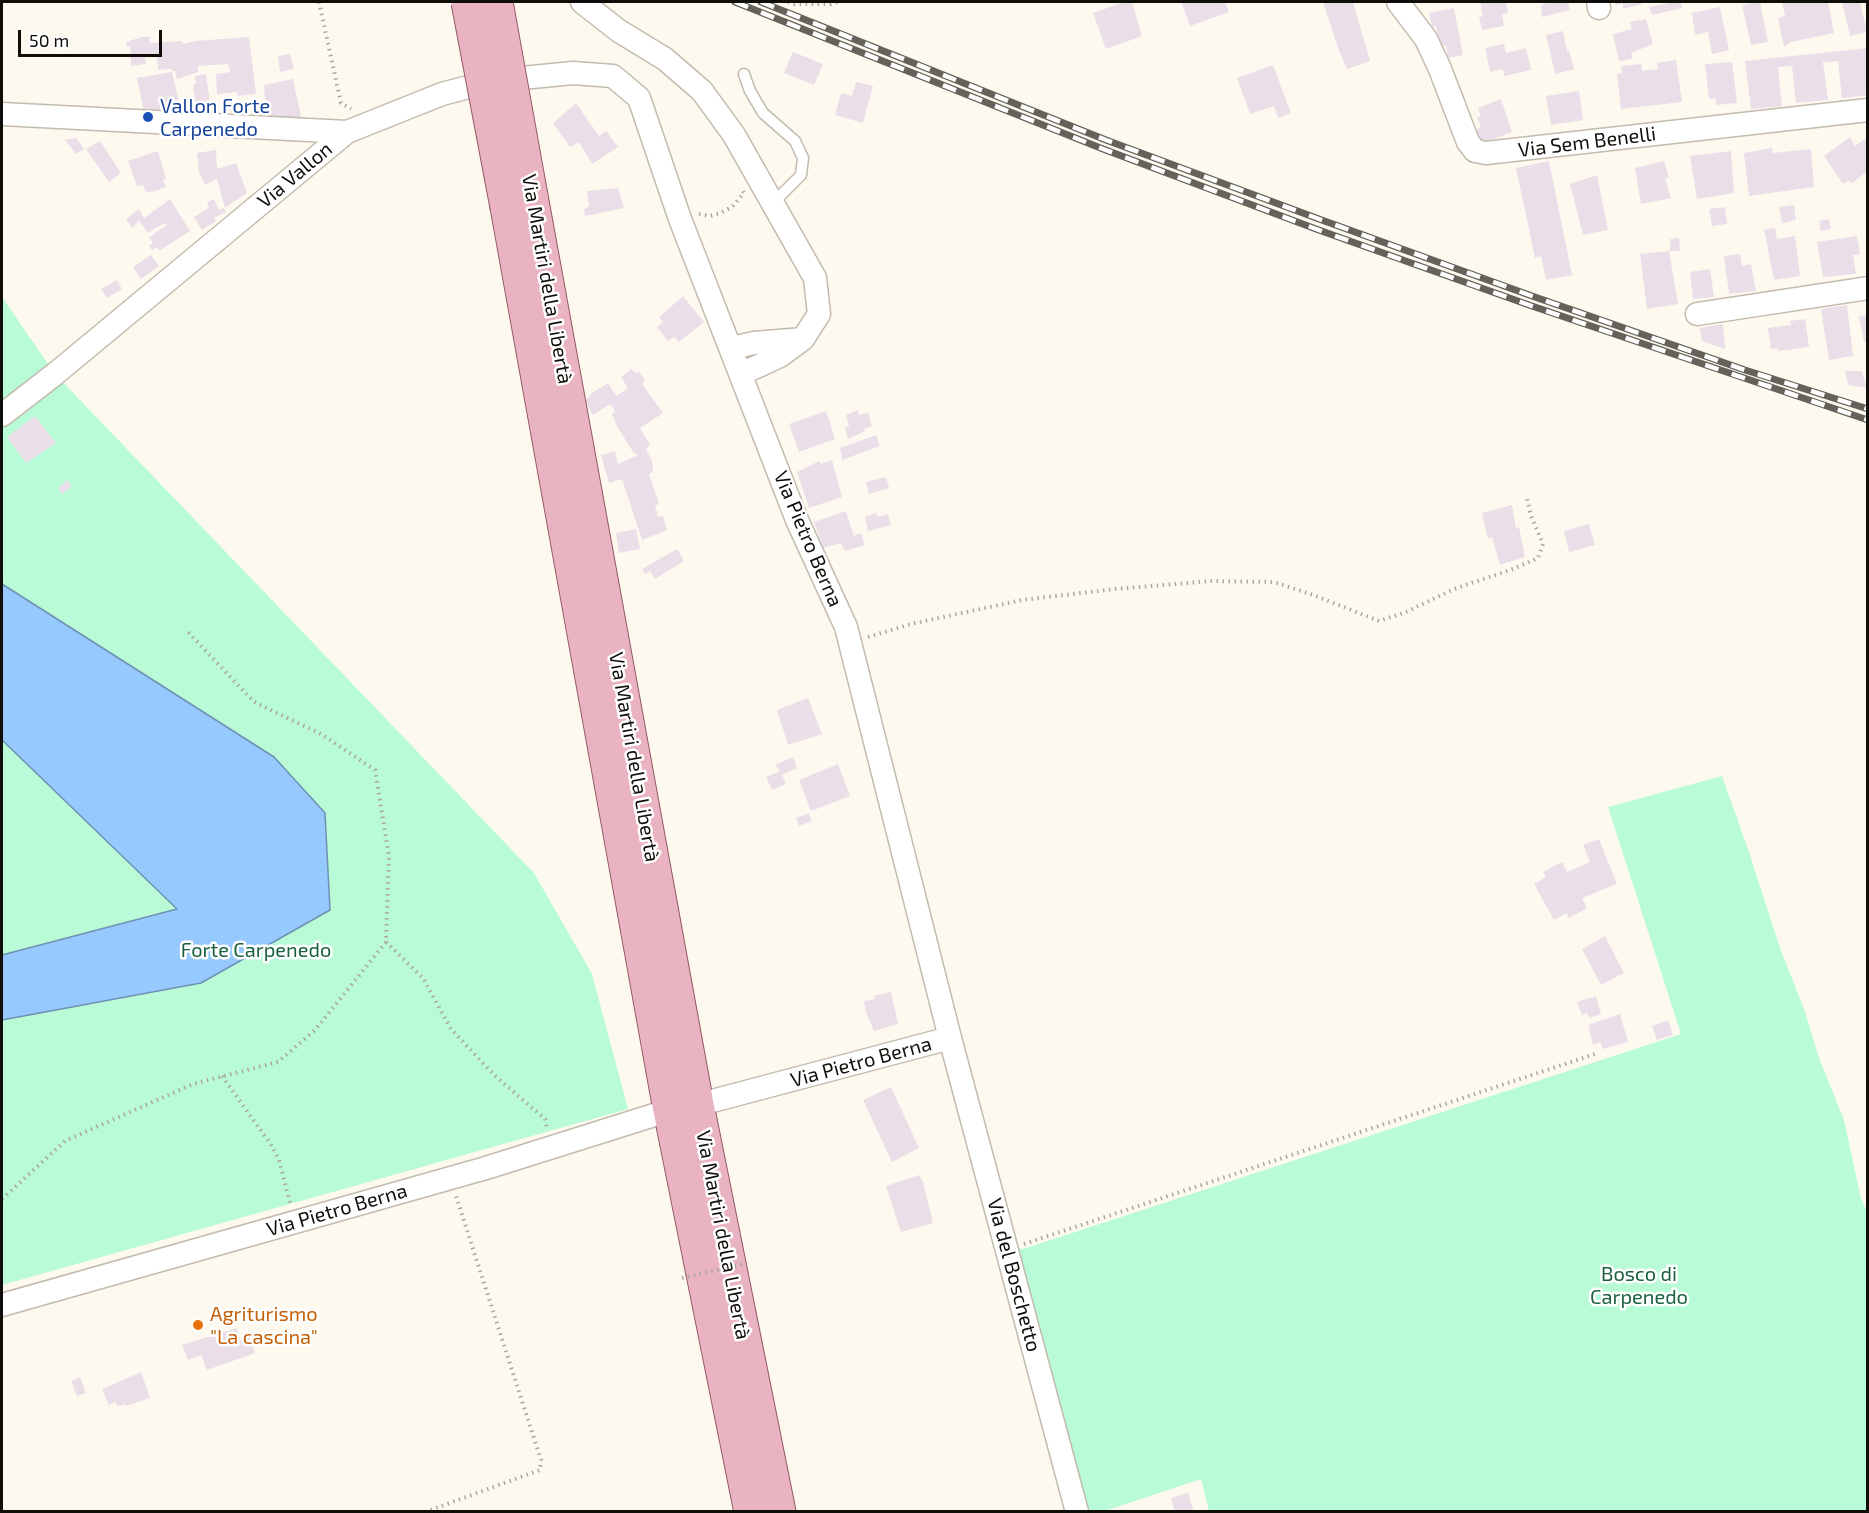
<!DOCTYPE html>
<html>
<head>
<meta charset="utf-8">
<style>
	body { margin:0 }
	#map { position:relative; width:1869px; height:1513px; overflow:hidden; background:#fef9ee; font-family:"Exo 2",sans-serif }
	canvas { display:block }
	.frame { position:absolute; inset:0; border:3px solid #100e09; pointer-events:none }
	.scale { position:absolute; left:18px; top:30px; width:144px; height:27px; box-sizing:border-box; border:3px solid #100e09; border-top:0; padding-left:8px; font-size:18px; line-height:21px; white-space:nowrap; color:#100e09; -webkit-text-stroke:4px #fff; paint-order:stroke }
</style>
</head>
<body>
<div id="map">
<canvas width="1869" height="1513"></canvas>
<div class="frame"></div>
<div class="scale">50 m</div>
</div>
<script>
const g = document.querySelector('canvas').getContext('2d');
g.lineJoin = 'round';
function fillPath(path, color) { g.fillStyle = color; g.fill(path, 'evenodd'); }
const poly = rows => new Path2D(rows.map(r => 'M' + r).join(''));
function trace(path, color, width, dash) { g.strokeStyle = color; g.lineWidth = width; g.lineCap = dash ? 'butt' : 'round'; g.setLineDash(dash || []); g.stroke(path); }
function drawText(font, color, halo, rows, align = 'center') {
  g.font = font + ' "Exo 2",sans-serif'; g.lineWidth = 5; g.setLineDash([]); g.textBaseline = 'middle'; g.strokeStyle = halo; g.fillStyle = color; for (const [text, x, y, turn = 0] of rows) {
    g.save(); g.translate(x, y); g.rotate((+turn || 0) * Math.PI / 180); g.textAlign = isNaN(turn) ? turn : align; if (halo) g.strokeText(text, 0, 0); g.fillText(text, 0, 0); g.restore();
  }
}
const green = poly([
	[2,297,55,374,534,873,592,974,628,1109,2,1285],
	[1722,776,1748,849,1780,948,1804,1009,1819,1058,1844,1120,1861,1198,1867,1212,1867,1511,1209,1511,1201,1479,1105,1511,1084,1511,1014,1247,1023,1249,1681,1034,1608,807]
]);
const water = poly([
	[2,584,274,757,325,813,330,910,201,983,2,1020,2,955,177,909,2,740,2,584]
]);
const building = poly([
	[1124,2,1132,2,1142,36,1106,49,1093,13],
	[1181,2,1225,2,1229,12,1190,26],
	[1323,2,1353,2,1370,61,1347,69,1338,48],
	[1480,2,1506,2,1508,13,1502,14,1504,26,1482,30,1479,17,1483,16],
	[1544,2,1568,2,1570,10,1542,17,1541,5,1545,4],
	[1615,2,1642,2,1642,4,1623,9,1623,3,1616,5],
	[1674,2,1681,2,1682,8,1652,15,1649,7],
	[1760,2,1768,42,1751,45,1742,5],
	[1782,2,1828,2,1834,33,1791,42,1784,47,1778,18,1785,16],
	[1842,2,1860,2,1867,32,1850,36],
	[1720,7,1729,50,1712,54,1708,32,1695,35,1692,13],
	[1454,8,1463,55,1448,58,1446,45,1440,46,1436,26,1432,27,1429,13],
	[1646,19,1653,44,1631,53,1633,59,1619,61,1613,34,1632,29,1630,22],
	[1563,31,1567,52,1569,50,1574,69,1555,74,1546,35],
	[142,37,150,37,150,43,182,41,183,44,195,41,249,37,256,94,237,96,237,92,217,94,216,74,230,72,228,64,198,66,198,72,177,79,175,71,178,71,172,71,172,69,158,70,157,56,145,58,146,64,131,66,130,46,127,47,126,42],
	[1504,44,1506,53,1526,48,1531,70,1504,76,1503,69,1490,72,1485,48],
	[1868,48,1868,95,1842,98,1838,61,1823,62,1828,100,1796,103,1792,66,1778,67,1782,106,1751,109,1745,61],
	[793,52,823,64,814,85,784,73],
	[290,54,294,69,280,72,278,56],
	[1676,60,1682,102,1621,109,1617,74,1622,73,1621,66,1641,64,1642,71,1658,69,1657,63],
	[1732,62,1737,103,1716,105,1716,98,1709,99,1705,64],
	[1273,65,1291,113,1278,118,1274,106,1250,114,1237,78],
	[172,72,179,102,160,105,160,110,144,112,137,78],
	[206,74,210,103,196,105,193,85,196,84,195,76],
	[293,79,302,122,267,121,264,85],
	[856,82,873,86,863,123,835,115,841,93,852,96],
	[1579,91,1583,120,1551,125,1546,96],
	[1501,99,1512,132,1481,144,1476,130,1481,127,1477,118,1481,116,1478,108],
	[576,103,599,136,606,131,618,147,592,164,579,142,570,147,553,123],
	[1850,137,1855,146,1868,137,1868,171,1852,183,1849,181,1843,184,1824,156],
	[76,138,84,149,76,154,65,140],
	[100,141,121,173,109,182,86,149],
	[1772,148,1773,153,1811,149,1814,187,1749,196,1744,153],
	[216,150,217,169,236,163,247,193,225,208,217,179,205,185,199,172,197,153],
	[158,151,166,179,163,180,166,187,149,193,148,191,146,192,143,185,137,186,128,161],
	[1731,151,1734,193,1697,199,1690,156],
	[1549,161,1572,275,1546,280,1541,256,1535,258,1516,168],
	[1664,161,1669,178,1665,179,1671,198,1641,204,1635,168],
	[1597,175,1608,230,1583,235,1570,184],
	[618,188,624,208,585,216,584,209,589,206,587,191],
	[170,199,190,231,159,251,157,247,152,250,149,246,153,243,149,237,167,225,164,223,148,233,139,221,132,228,126,219,139,209,144,218],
	[214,199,219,210,224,208,226,212,214,218,216,221,202,230,194,217,209,208,207,202],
	[1794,205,1796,220,1782,223,1779,207],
	[1725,207,1727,224,1712,226,1709,209],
	[1829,219,1831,229,1821,231,1819,221],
	[1775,228,1777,239,1795,236,1800,276,1774,280,1764,229],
	[1857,236,1860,254,1853,255,1856,274,1823,277,1817,242],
	[1679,238,1680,251,1670,251,1670,239],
	[1669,251,1678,304,1647,309,1640,254],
	[1740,254,1742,266,1751,264,1756,291,1729,294,1724,256],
	[151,255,159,266,141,279,133,267],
	[1710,269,1714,297,1693,299,1690,272],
	[117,280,122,289,107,298,101,289],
	[683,296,704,322,679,342,674,337,668,341,657,327,663,322,659,317],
	[1847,305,1853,356,1829,360,1821,309],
	[1868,315,1868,342,1864,342,1859,316],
	[1805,319,1809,347,1778,351,1777,348,1771,349,1768,328,1791,325,1790,321],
	[1723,324,1725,349,1702,341,1700,328],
	[631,369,636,373,639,371,645,381,642,384,663,413,640,428,650,445,646,449,652,461,653,472,649,474,659,504,655,506,658,517,663,516,667,530,642,540,622,479,609,483,601,455,615,451,618,464,638,455,633,452,615,423,616,422,612,415,615,411,610,404,593,415,585,401,592,393,608,383,616,396,628,388,621,377],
	[1845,371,1862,371,1867,388,1848,385],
	[858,410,859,415,868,413,872,426,864,429,865,431,848,439,845,428,849,426,846,415],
	[826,411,835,439,799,452,789,424],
	[35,416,56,443,26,463,7,437],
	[876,435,880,446,842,460,840,448],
	[832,460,842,497,809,508,797,472,819,461,821,464],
	[886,477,889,488,869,494,866,482],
	[67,480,72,486,62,494,58,488],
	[1512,505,1516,528,1519,527,1525,557,1500,565,1492,537,1488,539,1482,513],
	[846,511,854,536,861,533,865,545,845,551,841,543,823,548,814,522],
	[876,513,878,517,888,514,891,525,868,531,865,517],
	[1589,524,1595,545,1569,552,1564,531],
	[636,529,640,549,619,553,616,533],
	[677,549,684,561,655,579,650,571,645,574,642,569],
	[808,698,822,734,788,745,777,710],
	[793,757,797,768,782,775,786,784,772,790,766,777,780,771,775,765],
	[838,764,850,796,811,811,799,780],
	[809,813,812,821,799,826,796,818],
	[1599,839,1617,884,1582,898,1587,908,1569,918,1566,913,1554,920,1534,884,1546,877,1543,872,1562,862,1567,872,1590,862,1583,845],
	[1605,936,1624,973,1601,985,1582,949],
	[891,992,898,1024,874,1031,866,1012,864,1001,875,999,874,996],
	[1596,996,1601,1014,1590,1018,1587,1013,1582,1015,1577,1002],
	[1620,1014,1628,1042,1603,1049,1600,1042,1593,1045,1588,1025],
	[1668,1020,1673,1035,1657,1040,1652,1026],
	[891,1087,919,1148,892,1162,863,1100],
	[919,1175,923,1182,933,1223,901,1232,886,1186],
	[237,1328,241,1341,250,1338,255,1353,207,1370,201,1355,188,1360,182,1345],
	[141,1372,150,1398,126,1406,125,1404,118,1406,115,1402,109,1405,102,1389],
	[80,1377,86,1393,77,1396,71,1381],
	[1188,1493,1194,1512,1175,1512,1171,1498]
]);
const path = poly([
	[319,2,341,103,351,109],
	[788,2,794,4,831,4,837,2],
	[699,214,710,216,720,213,732,207,744,193,743,191],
	[868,637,911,624,1022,600,1115,589,1212,581,1274,582,1316,596,1379,621,1406,612,1454,589,1513,569,1538,558,1543,544,1531,516,1527,499],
	[386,942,423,978,451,1029,494,1075,545,1119,547,1130],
	[222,1076,272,1146,279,1160,290,1203],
	[2,1199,65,1141,193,1084,278,1062,315,1030,386,942,389,856,375,770,321,734,254,702,187,631],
	[1024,1244,1595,1054],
	[425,1512,540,1470,541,1460,456,1196]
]);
const lane = poly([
	[744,74,750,91,763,113,795,141,803,158,801,175,774,202]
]);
const street = poly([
	[582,2,619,31,665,59,702,91,734,135,815,278,819,314,803,339,780,356,741,374],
	[1398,2,1426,39,1440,69,1468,142,1475,151,1486,153,1868,110],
	[1598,2,1599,8],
	[2,114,347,132],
	[1697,314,1868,288],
	[731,348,754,343,803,339],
	[2,415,55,374,347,132,442,94,491,81,573,73,613,76,639,98,680,219,797,520,846,627,950,1038,697,1105],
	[950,1038,1077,1512],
	[2,1305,486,1168,670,1110]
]);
const primary = poly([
	[531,196,697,1105,779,1512],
	[507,207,670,1110,751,1512]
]);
const rail = poly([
	[735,2,1103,149,1316,229,1529,305,1868,420],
	[761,2,1106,140,1319,219,1532,296,1745,370,1868,409]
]);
const pathBridge = poly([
	[682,1278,743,1264]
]);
const primaryBridge = poly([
	[468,2,507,207],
	[496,2,531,196]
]);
const markers = [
	[148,117,6,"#1a4fb4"],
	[198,1325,6,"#e8710a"]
];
const transitNames = [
	["Vallon Forte",160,106],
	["Carpenedo",160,129]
];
const streetNames = [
	["Via Sem Benelli",1587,142,-7],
	["Via Vallon",295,175,-40],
	["Via Martiri della Libertà",547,279,80],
	["Via Pietro Berna",808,539,67],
	["Via Martiri della Libertà",634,757,80],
	["Via Pietro Berna",861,1062,-15],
	["Via Pietro Berna",337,1210,-16],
	["Via Martiri della Libertà",723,1235,79],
	["Via del Boschetto",1014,1275,75]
];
const parkNames = [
	["Forte Carpenedo",256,950],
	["Bosco di",1639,1274],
	["Carpenedo",1639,1297]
];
const foodNames = [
	["Agriturismo",210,1314],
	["\"La cascina\"",210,1337]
];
fillPath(green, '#b9fbd6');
fillPath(water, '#96c9fe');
trace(water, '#6e91b4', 1.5);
fillPath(building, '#eadee9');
trace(lane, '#c2bbae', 13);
trace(street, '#c2bbae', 25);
trace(primary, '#955865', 35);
trace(path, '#aba79e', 4, [1.5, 4.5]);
trace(lane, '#fff', 10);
trace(street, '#fff', 22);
trace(primary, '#eab3c1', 33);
trace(rail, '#65625b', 7);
trace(rail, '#fff', 4.5, [14]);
trace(primaryBridge, '#955865', 35, []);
trace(pathBridge, '#aba79e', 4, [1.5, 4.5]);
trace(primaryBridge, '#eab3c1', 33);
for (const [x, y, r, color] of markers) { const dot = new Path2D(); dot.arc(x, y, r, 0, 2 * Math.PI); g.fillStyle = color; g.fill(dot); trace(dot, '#fff', 2); }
drawText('20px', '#164399', '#fff', transitNames, 'left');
drawText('20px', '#100e09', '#fff', streetNames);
drawText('20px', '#1a6141', '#fff', parkNames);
drawText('20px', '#c56008', '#fff', foodNames, 'left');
</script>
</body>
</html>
